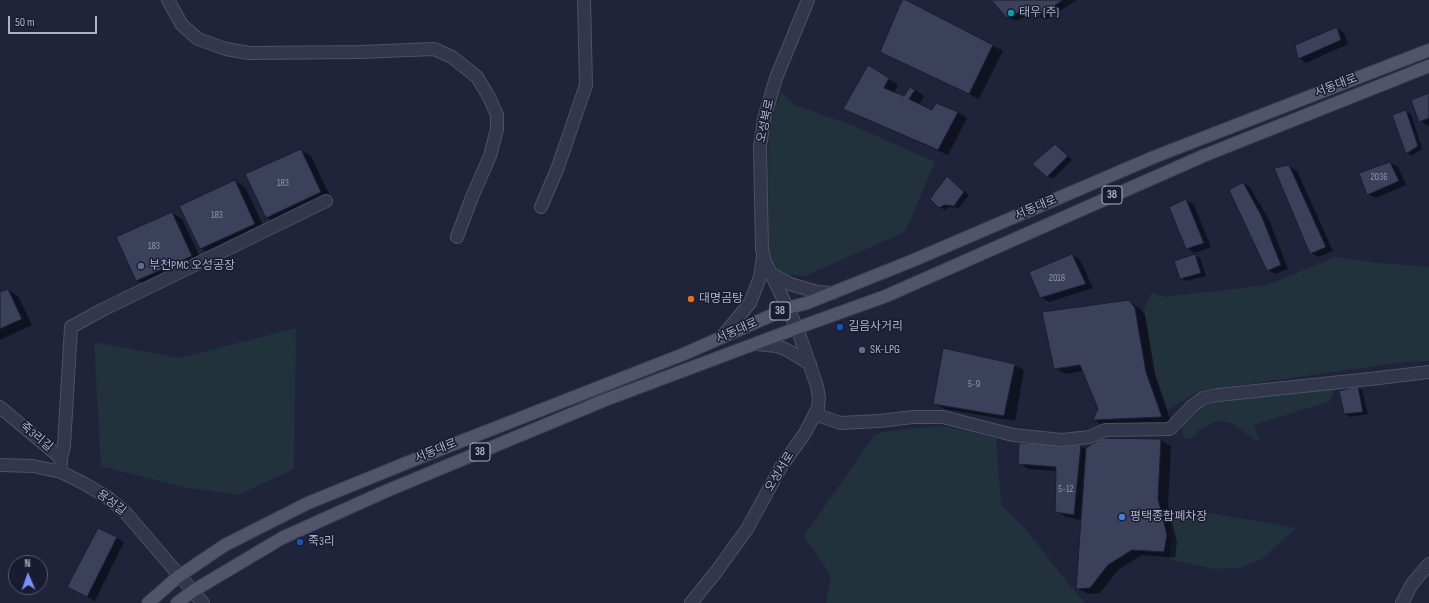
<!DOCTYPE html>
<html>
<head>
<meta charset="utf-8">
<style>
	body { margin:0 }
	#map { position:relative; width:1429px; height:603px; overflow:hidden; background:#1f243b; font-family:"Sofia Sans Condensed",sans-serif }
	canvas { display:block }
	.north { position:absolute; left:8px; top:555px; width:40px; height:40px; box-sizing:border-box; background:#191c30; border:1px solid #55586c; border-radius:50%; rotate:358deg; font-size:11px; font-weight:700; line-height:16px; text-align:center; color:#aeb1c7 }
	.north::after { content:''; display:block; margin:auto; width:14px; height:18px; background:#7b8dff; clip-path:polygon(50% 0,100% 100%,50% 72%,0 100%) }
	.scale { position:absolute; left:8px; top:16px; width:89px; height:18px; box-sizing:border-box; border:2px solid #aeb1c7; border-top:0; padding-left:5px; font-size:12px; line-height:14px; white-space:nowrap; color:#aeb1c7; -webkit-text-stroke:3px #191c30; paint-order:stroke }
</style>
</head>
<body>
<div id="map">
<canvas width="1429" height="603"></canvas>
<div class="north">N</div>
<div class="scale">50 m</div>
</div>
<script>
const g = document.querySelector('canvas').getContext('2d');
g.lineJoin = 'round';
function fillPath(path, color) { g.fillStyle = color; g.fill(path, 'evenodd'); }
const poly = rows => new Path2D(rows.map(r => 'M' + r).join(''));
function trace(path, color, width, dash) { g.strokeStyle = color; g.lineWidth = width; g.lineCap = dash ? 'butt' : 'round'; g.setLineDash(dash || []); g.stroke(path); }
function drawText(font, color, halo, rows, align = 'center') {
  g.font = font + ' "Sofia Sans Condensed","Noto Sans KR",sans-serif'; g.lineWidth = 3; g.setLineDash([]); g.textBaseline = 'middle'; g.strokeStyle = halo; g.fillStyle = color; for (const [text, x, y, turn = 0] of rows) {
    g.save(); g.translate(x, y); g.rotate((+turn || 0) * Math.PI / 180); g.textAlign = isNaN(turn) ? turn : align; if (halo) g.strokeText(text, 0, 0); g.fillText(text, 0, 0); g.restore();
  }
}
const green = poly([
	[781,92,797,106,852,125,935,162,905,232,805,276,788,275,777,267,769,251,768,157,770,125],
	[1335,257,1379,263,1429,267,1429,361,1404,362,1199,391,1168,410,1152,365,1144,309,1152,292,1164,297,1267,285],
	[296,328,294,469,238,495,187,488,101,466,94,342,179,358],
	[1336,385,1330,401,1254,425,1260,443,1231,423,1216,421,1200,429,1190,439,1184,439,1181,425,1192,411,1202,404,1216,398],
	[943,426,996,438,1001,504,1028,532,1070,586,1085,603,826,603,831,576,804,536,875,434,903,429],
	[1168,511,1204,512,1296,528,1262,559,1239,568,1213,569,1169,559,1172,538]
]);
const shadow = poly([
	[903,0,1003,51,979,99,892,57],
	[993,0,1077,0,1045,20,1034,13,1016,21,1008,17],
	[1337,28,1344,33,1348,44,1306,63,1299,58],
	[878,72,898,85,894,93,905,97,915,90,924,96,919,105,932,111,957,112,967,118,948,155,854,114,844,108],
	[1429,94,1429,125,1428,126,1420,121],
	[1406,111,1411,114,1422,149,1411,156,1407,153],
	[1055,145,1060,148,1072,160,1053,179,1048,176],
	[301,150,311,156,331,198,277,223,266,217],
	[1390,163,1398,167,1406,185,1376,198,1368,194],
	[1289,166,1297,171,1333,251,1318,257,1311,253],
	[948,178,969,195,959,208,949,207,945,210,940,207],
	[235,181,245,187,265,229,210,254,200,248],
	[1243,183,1250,187,1270,222,1288,269,1275,274,1268,270],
	[1186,200,1194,205,1211,247,1195,253,1187,248],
	[172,213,182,219,202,261,147,286,137,280],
	[1072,255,1080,260,1093,288,1049,302,1041,297],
	[1195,255,1200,258,1206,276,1186,281,1181,278],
	[8,290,18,296,32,325,0,340,0,293],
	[1129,302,1140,308,1145,315,1156,378,1171,422,1104,426,1094,420,1099,409,1084,371,1065,374,1055,368],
	[1014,365,1024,370,1015,421,944,409,934,403],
	[1357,387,1362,390,1368,414,1350,417,1345,414],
	[1102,439,1161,440,1171,446,1168,505,1177,542,1175,558,1142,555,1118,570,1100,593,1088,594,1077,588,1082,520,1066,517,1056,511,1057,471,1029,469,1019,463,1080,446,1087,450],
	[116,538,124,542,95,601,76,591]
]);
const building = poly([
	[902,0,906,0,993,45,969,94,880,52,902,0],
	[991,0,1063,0,1037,17,1028,8,1007,18,991,0],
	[1337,27,1341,40,1298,59,1295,45,1337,27],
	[868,65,889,78,884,88,904,96,910,87,915,90,909,99,932,110,936,103,958,112,938,150,843,109,868,65],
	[1429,93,1429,118,1419,122,1411,100,1429,93],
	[1406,110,1418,146,1406,154,1392,115,1406,110],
	[1055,144,1068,156,1047,177,1032,164,1055,144],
	[301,149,321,192,266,218,245,174,301,149],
	[1390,162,1399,181,1367,195,1359,173,1390,162],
	[1289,165,1326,247,1310,254,1274,168,1289,165],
	[947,176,964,192,954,206,944,205,939,208,930,199,947,176],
	[235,180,255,224,200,249,179,206,235,180],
	[1243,182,1262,217,1281,265,1267,271,1229,190,1243,182],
	[1186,199,1204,243,1186,249,1169,207,1186,199],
	[172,212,192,256,136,281,116,237,172,212],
	[1072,254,1086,284,1040,298,1029,272,1072,254],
	[1195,254,1201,273,1180,279,1174,261,1195,254],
	[8,289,22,319,0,329,0,292,8,289],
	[1129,300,1135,308,1146,372,1162,417,1093,420,1098,409,1080,365,1054,369,1042,312,1129,300],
	[943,348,1015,364,1004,416,933,404,943,348],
	[1358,386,1363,412,1344,414,1339,391,1358,386],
	[1102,438,1161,439,1158,499,1167,535,1164,552,1132,550,1108,565,1090,588,1076,589,1086,448,1102,438],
	[1019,443,1081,445,1074,515,1055,512,1056,467,1018,464,1019,443],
	[98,528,117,537,87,597,67,587,98,528]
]);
const minor = poly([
	[168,0,182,25,198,39,226,49,249,53,360,52,434,49,452,57,477,77,489,97,497,115,497,129,490,156,472,197,457,237],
	[541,207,558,167,586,85,584,0],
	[771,273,790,284,807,289,818,292,833,293],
	[721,338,750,303,760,277,763,256],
	[756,344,777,346,787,350,810,364],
	[0,407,56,454,61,459,61,465],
	[815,414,840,423,879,421,913,417,943,417,1013,435,1062,440,1090,437,1105,430,1170,429,1191,407,1203,398,1218,395,1379,378,1429,372],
	[61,459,64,446,71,327,102,310,326,201],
	[0,465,33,466,61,472,83,483,107,497,125,512,203,603],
	[691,603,716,572,747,529,781,467,805,433,818,408,819,398,817,386,797,328,765,261,762,249,760,147,764,119,776,78,808,0],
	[1402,603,1412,584,1429,564]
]);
const major = poly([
	[148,603,179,576,225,545,308,503,421,457,684,354,788,308,807,303,914,260,1154,157,1429,50],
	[177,603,193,591,282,538,384,492,605,400,797,328,886,296,1203,156,1429,66]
]);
const markers = [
	[1011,13,4,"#0f9aa8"],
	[141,266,4,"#5c6f8a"],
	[691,299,4,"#e8710a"],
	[840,327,4,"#1a4fb4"],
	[862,350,4,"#5c6f8a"],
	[1122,517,4,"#3f7fe0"],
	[300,542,4,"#1a4fb4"]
];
const numberNames = [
	["2036",1379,177],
	["183",283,183],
	["183",217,215],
	["183",154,246],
	["2018",1057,278],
	["5-9",974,384],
	["5-12",1066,489]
];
const shields = [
	[1112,195,20],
	[780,311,20],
	[480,452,20]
];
const shieldNames = [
	["38",1112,195],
	["38",780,311],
	["38",480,452]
];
const poiNames = [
	["태우 (주)",1019,13],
	["부천PMC 오성공장",149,266],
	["대명곰탕",699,299],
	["길음사거리",848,327],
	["SK-LPG",870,350],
	["평택종합폐차장",1130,517],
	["죽3리",308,542]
];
const streetNames = [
	["서동대로",1336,86,-21],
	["오성북로",766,121,-78],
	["서동대로",1036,208,-23],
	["서동대로",737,331,-24],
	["죽3리길",36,437,40],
	["서동대로",436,451,-22],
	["오성서로",780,472,-59],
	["용성길",111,503,37]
];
fillPath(green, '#21323c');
fillPath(shadow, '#0007');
fillPath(building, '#3b415b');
trace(building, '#1b1e32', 1);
trace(minor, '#4e5166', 14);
trace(major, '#3d4054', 14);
trace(minor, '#33374b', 12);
trace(major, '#51556b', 12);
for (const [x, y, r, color] of markers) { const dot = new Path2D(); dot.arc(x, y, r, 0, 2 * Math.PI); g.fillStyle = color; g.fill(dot); trace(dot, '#191c30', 1.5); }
drawText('10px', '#9195ac', null, numberNames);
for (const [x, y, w] of shields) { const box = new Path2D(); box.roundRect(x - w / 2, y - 9, w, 18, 3); g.fillStyle = '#191c30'; g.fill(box); trace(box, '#aeb1c7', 1); }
drawText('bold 11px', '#aeb1c7', null, shieldNames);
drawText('12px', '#aeb1c7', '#191c30', poiNames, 'left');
drawText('12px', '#aeb1c7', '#191c30', streetNames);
</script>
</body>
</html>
